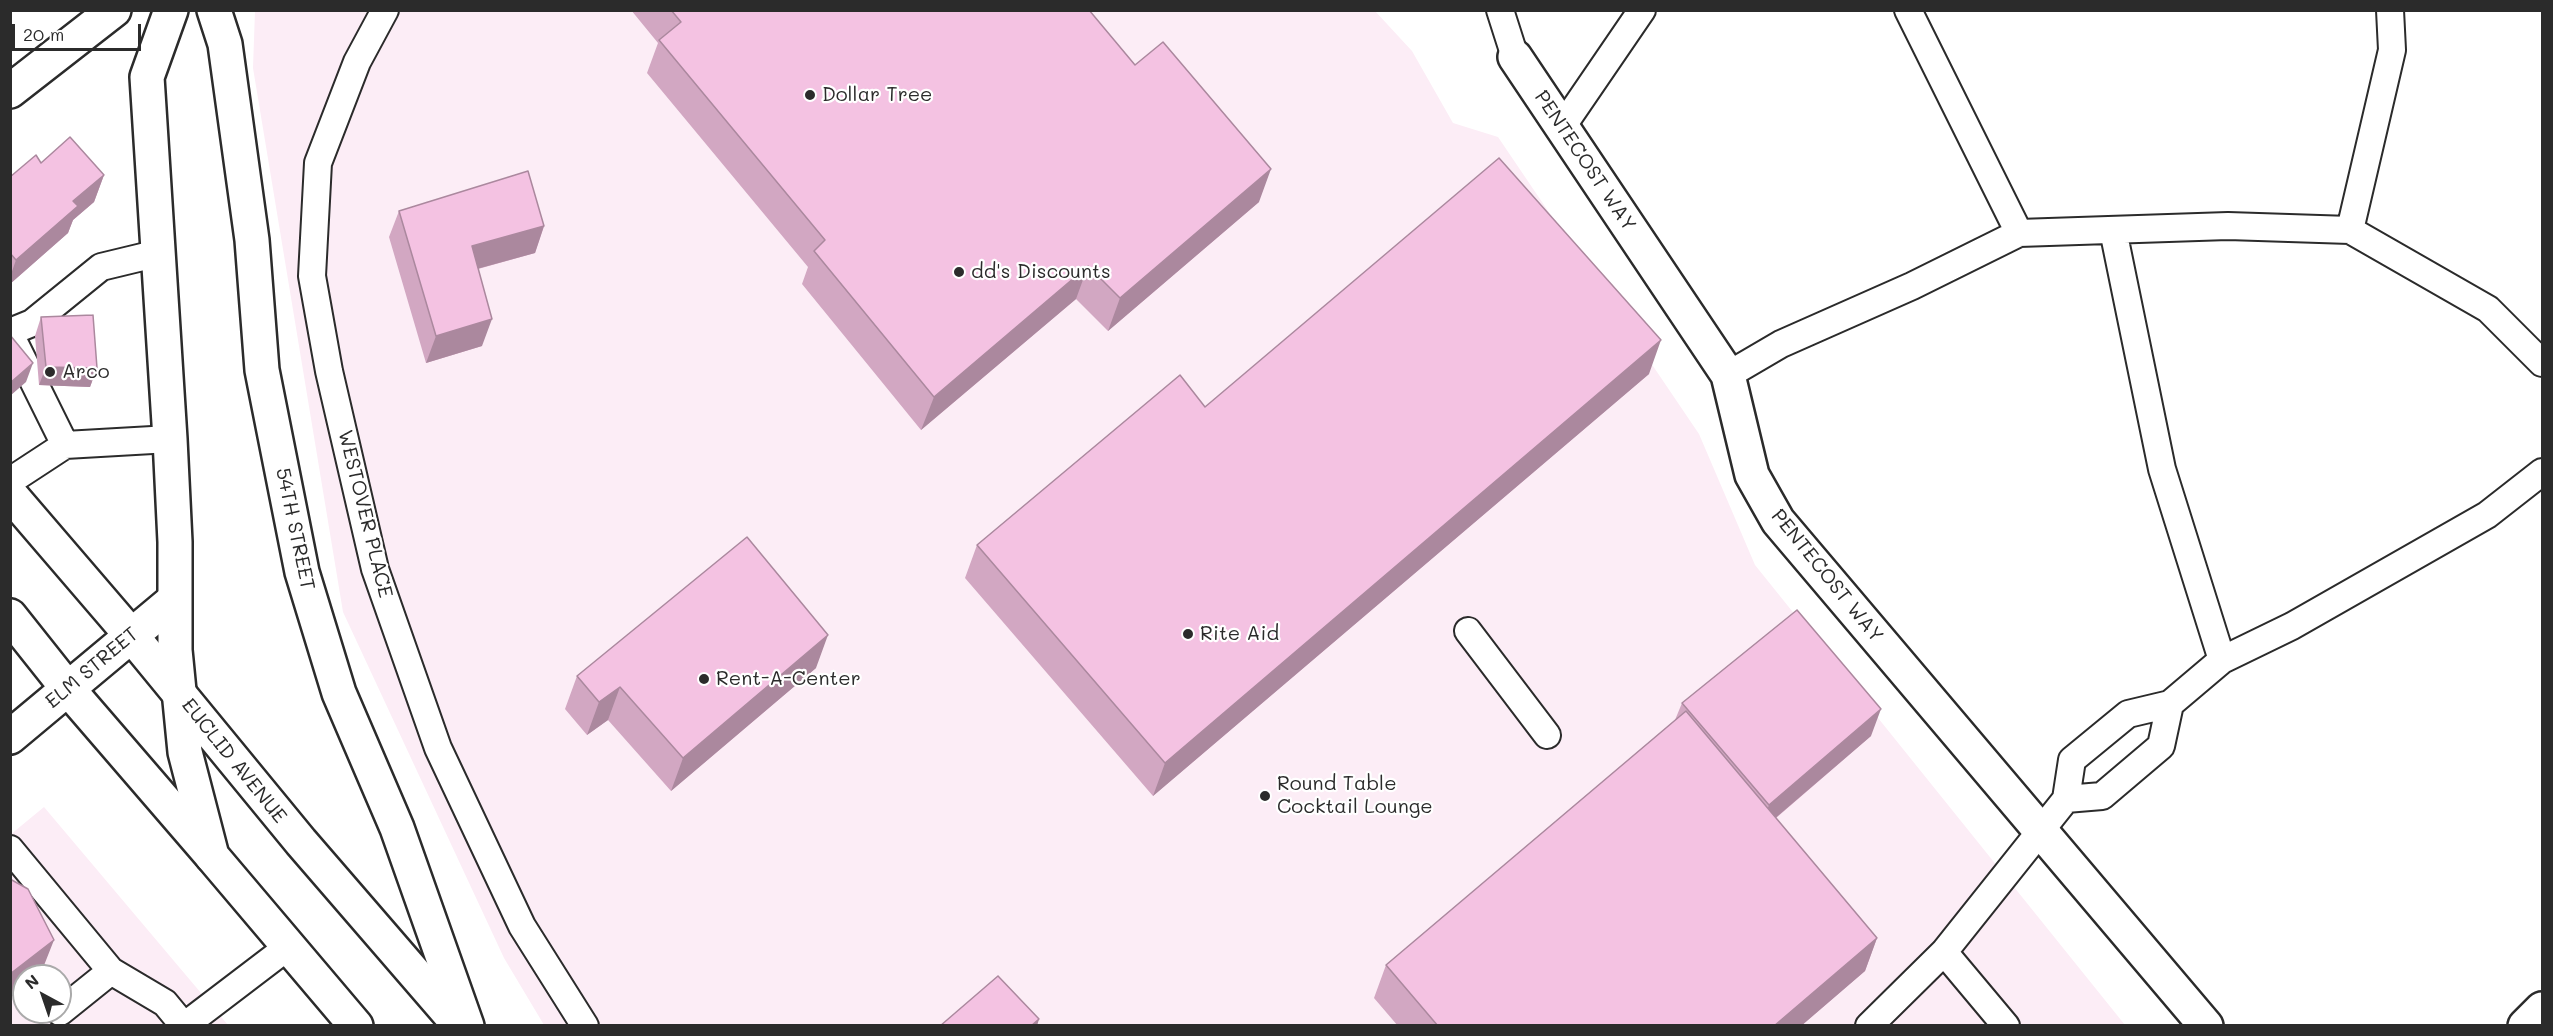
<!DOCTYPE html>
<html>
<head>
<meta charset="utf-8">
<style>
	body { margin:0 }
	#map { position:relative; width:2553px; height:1036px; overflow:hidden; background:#fff; font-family:Mali,sans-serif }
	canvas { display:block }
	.frame { position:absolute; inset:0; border:12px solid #2b2b2b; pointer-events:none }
	.north { position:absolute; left:12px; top:964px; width:60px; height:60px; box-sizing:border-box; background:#fff; border:2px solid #aaa; border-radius:50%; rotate:320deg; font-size:16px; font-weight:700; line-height:24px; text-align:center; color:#2b2b2b }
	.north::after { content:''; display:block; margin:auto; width:21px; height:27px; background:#2b2b2b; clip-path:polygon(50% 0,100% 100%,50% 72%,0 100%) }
	.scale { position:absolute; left:12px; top:24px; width:129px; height:27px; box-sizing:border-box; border:3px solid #2b2b2b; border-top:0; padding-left:8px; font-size:18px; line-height:21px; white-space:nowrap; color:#2b2b2b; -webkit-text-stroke:4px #fff; paint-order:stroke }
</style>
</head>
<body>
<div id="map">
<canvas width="2553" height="1036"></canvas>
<div class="frame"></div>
<div class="north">N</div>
<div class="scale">20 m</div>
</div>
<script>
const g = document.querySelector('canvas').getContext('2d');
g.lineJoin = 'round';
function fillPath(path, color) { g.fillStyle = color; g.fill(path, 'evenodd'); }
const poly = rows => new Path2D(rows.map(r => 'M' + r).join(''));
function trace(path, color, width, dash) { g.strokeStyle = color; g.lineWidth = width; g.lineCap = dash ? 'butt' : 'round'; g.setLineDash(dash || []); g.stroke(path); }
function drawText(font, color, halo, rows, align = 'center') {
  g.font = font + ' Mali,sans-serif'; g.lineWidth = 4.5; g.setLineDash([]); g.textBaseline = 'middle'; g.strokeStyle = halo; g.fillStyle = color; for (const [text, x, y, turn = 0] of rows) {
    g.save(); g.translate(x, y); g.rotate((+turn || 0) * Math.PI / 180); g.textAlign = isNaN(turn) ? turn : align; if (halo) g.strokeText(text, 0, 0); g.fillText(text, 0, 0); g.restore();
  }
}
const built = poly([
	[255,11,1375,11,1412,51,1453,123,1498,137,1699,434,1755,565,2125,1025,544,1025,504,958,343,612,253,68],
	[44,807,228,1025,11,1025,10,835],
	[24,976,60,976,60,1012,24,1012]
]);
const lane = poly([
	[385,10,357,62,318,163,312,276,329,371,375,569,438,748,522,926,585,1026],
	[1500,10,1515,57],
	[1908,10,2019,233],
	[1562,127,1642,10],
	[2113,230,2162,469,2222,660],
	[2350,230,2392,50,2390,10],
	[10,332,32,323,101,267,159,253],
	[10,334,65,445,170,439],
	[1728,375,1781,344,1912,286,2019,233,2228,226,2350,230,2488,309,2542,363],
	[10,481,65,445],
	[1468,631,1547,735],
	[2066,799,2102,796,2161,746,2170,704],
	[10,849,111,971,60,1012],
	[1944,952,2006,1026],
	[111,971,165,1003,184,1026],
	[184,1026,289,946],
	[1869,1026,1944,952,2066,799,2072,760,2128,714,2170,704,2222,660,2292,626,2487,515,2542,472]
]);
const street = poly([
	[1515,57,1728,375,1752,475,1778,521,2206,1026],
	[10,91,114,10]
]);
const secondary = poly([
	[10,494,131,635,301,842,460,1026],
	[10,616,68,689,212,856],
	[10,737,174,600],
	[2525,1026,2542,1009]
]);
const primary = poly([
	[171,10,147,77,170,439,175,542,175,650,185,752,212,856,356,1026],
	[214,10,225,44,252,240,262,370,302,572,339,693,397,828,467,1026]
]);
const wall = poly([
	[631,10,1089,10,1135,65,1259,202,1108,331,1076,299,921,430,802,284,808,267,647,73,658,43],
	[41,163,104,175,94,202,73,220,68,233,10,284,10,177],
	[399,211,544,226,535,253,478,269,482,346,426,363,389,237],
	[41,317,97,368,90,387,39,385,35,336],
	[1649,374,1153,796,965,578,977,545,1205,407],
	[816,668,671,791,608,720,587,735,565,709,577,676],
	[1682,703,1871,736,1776,818,1877,938,1865,971,1801,1026,1398,1026,1374,998,1386,965,1675,720]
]);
const shadedWall = poly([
	[1271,169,1259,202,1108,331,1120,298],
	[104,175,94,202,73,220,68,233,10,284,10,277,16,260,73,201],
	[544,226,535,253,462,273,472,246],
	[1088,266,1076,299,921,430,934,397],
	[492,319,482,346,426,363,436,336],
	[1661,340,1649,374,1153,796,1165,763],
	[33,363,26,382,10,396,10,383],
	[46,367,97,368,90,387,39,385],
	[828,635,816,668,671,791,683,758],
	[620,687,608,720,587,735,599,702],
	[1881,709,1871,736,1759,832,1769,805],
	[1877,938,1865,971,1801,1026,1774,1026],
	[54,940,41,973,37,976,24,976,24,987,10,998,10,974],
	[1039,1019,1037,1026,1031,1026]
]);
const building = poly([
	[671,10,1089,10,1135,65,1163,42,1271,169,1120,298,1088,266,934,397,814,251,825,240,659,40,681,22,671,10],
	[70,137,104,175,73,201,78,206,16,260,10,253,10,177,36,155,41,163,70,137],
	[1499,158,1661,340,1165,763,977,545,1180,375,1205,407,1499,158],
	[528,171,544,226,472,246,492,319,436,336,399,211,528,171],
	[93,315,97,368,46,367,41,317,93,315],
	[10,335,33,363,10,383,10,335],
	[747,537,828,635,683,758,620,687,599,702,577,676,747,537],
	[1797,610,1881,709,1769,805,1682,703,1797,610],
	[1686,711,1877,938,1774,1026,1438,1026,1386,965,1686,711],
	[10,879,28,889,54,940,10,974,10,879],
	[998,976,1039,1019,1031,1026,940,1026,998,976]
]);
const markers = [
	[810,95,6,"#2b2b2b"],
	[959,272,6,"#2b2b2b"],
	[50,372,6,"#2b2b2b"],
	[1188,634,6,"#2b2b2b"],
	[704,679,6,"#2b2b2b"],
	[1265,796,6,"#2b2b2b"]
];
const poiNames = [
	["Dollar Tree",822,95],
	["dd's Discounts",971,272],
	["Arco",62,372],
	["Rite Aid",1200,634],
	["Rent-A-Center",716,679],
	["Round Table",1277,784],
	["Cocktail Lounge",1277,807]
];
const streetNames = [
	["PENTECOST WAY",1585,161,56],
	["WESTOVER PLACE",365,514,76],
	["54TH STREET",295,529,78],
	["PENTECOST WAY",1827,576,51],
	["ELM STREET",92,668,-40],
	["EUCLID AVENUE",234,761,51]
];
fillPath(built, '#fcedf6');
trace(lane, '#2b2b2b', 30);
trace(street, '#2b2b2b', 38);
trace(secondary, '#2b2b2b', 38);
trace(primary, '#2b2b2b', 38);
trace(lane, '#fff', 26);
trace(street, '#fff', 33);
trace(secondary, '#fff', 33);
trace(primary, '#fff', 33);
fillPath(wall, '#d2a7c2');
fillPath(shadedWall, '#ab889e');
fillPath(building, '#f4c2e2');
trace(building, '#ab889e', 1.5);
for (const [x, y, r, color] of markers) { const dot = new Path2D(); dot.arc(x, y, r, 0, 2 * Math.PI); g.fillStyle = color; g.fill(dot); trace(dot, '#fff', 2); }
drawText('20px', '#2b2b2b', '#fff', poiNames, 'left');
drawText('20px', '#2b2b2b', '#fff', streetNames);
</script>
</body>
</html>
